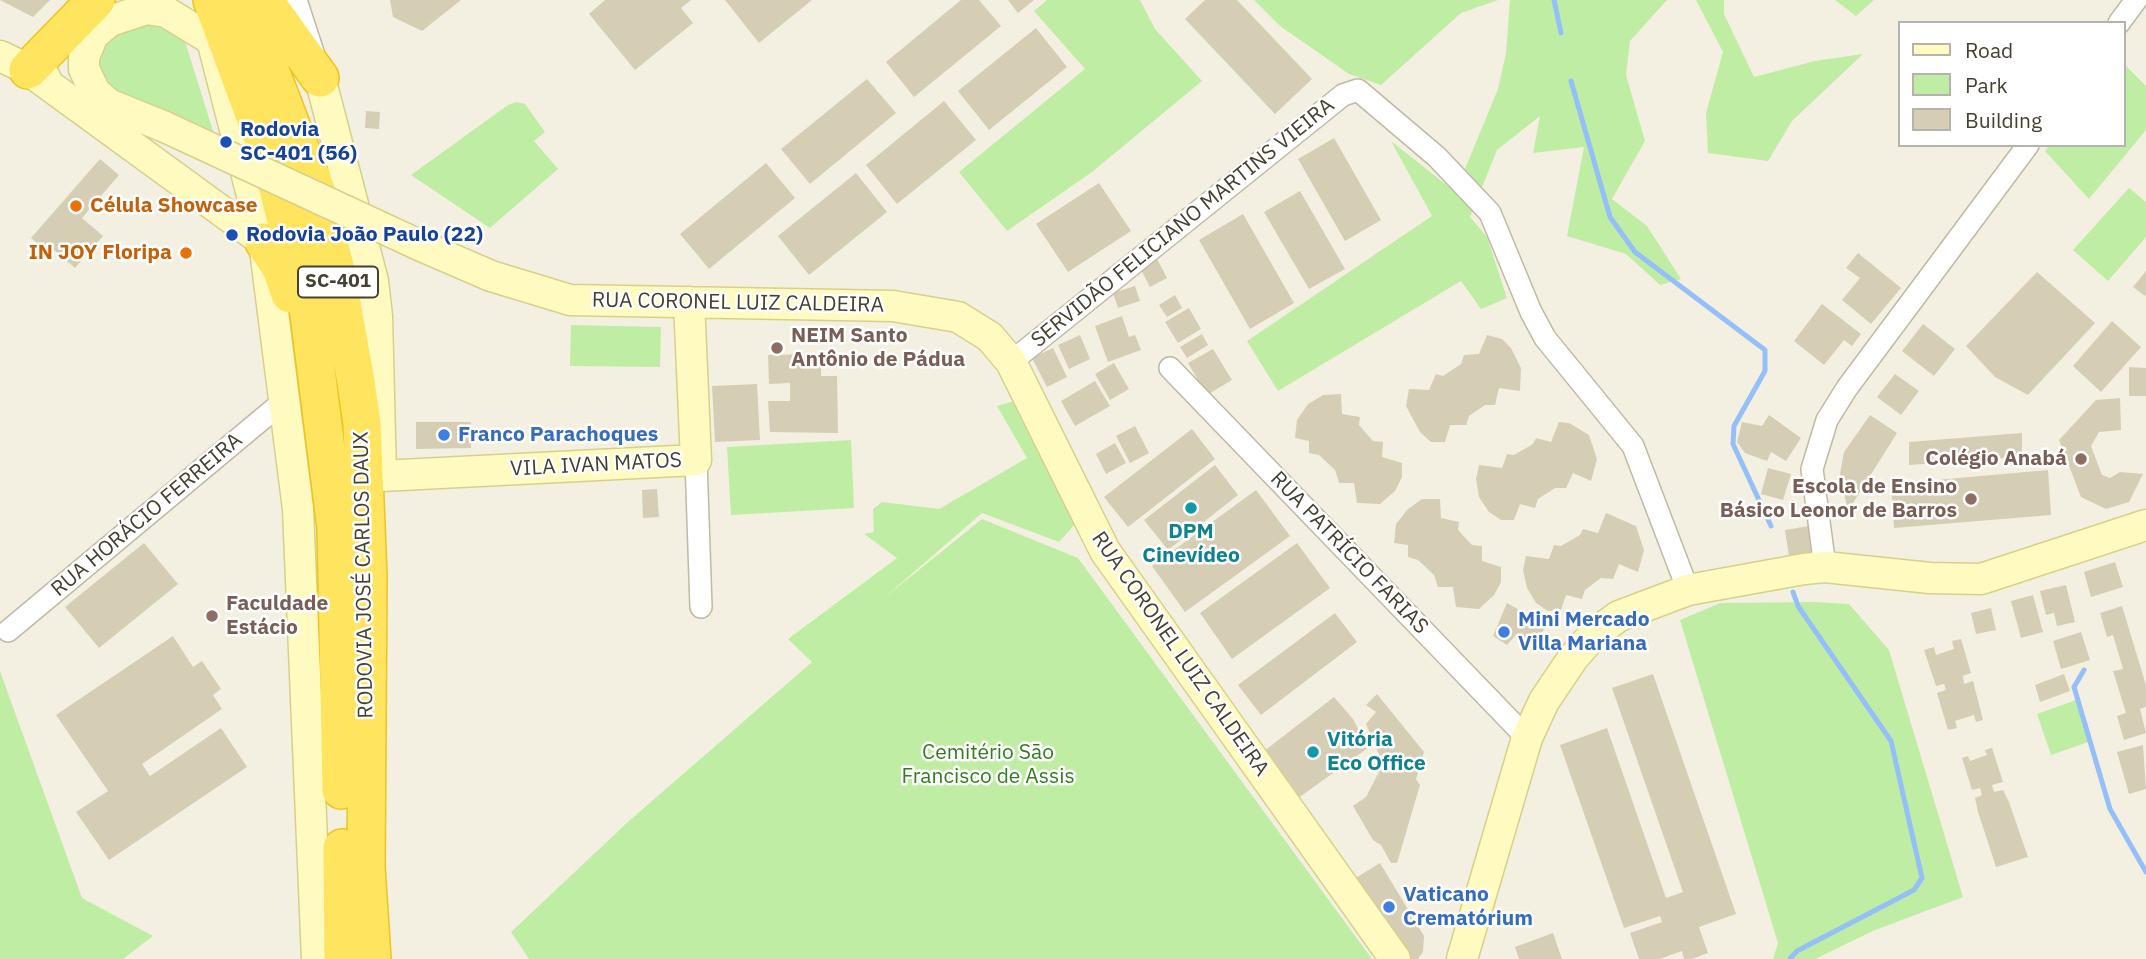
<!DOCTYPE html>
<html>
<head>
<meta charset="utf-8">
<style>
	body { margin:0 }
	#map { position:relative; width:2146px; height:959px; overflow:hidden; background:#f3f0e1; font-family:"IBM Plex Sans",sans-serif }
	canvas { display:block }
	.legend { position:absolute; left:1898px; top:21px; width:228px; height:126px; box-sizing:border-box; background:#fff; border:2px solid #b5b3ad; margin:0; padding:9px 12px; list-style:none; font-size:21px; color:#454031 }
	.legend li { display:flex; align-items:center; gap:14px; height:35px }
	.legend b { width:35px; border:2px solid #b5b3ad }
</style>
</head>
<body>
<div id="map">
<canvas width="2146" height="959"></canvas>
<ul class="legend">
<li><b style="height:9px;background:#fffabf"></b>Road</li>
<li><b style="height:19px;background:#c0eda4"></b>Park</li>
<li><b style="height:19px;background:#d5ceb5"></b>Building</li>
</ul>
</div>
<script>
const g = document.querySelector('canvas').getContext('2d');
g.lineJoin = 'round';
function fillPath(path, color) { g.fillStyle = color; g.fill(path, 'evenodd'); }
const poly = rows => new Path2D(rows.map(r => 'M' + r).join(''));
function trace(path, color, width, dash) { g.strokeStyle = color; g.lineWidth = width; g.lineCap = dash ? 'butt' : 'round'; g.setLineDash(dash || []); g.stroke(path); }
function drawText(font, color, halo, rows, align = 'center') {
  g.font = font + ' "IBM Plex Sans",sans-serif'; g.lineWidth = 5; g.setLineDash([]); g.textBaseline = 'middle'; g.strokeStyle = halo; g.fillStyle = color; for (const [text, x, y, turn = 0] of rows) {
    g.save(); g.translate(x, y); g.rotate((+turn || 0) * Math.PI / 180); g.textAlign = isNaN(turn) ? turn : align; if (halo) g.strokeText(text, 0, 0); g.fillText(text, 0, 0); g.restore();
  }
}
const green = poly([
	[1047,0,1140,0,1155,29,1202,81,1092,172,1007,231,959,172,1085,69,1034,11],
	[1254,0,1498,0,1461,13,1381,85,1349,74,1280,26],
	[1510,0,1667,0,1630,41,1626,75,1645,141,1612,199,1647,226,1681,279,1660,285,1626,254,1567,236,1584,147,1533,153,1540,116,1497,150,1470,217,1487,237,1507,298,1481,309,1461,281,1278,391,1247,341,1432,216,1391,141,1449,187,1462,176,1498,89,1506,53],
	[1696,0,1724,0,1724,14,1754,77,1815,61,1863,54,1792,121,1768,161,1708,153,1706,113,1723,52],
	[1835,0,1874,0,1856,16],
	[156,21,183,35,214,134,107,92,95,55,118,29],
	[2123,63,2146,86,2146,130,2089,199,2045,151,2050,145,2123,145],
	[516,102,525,104,545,132,534,141,558,169,490,228,411,175,508,105],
	[2129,188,2146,202,2146,237,2108,281,2073,250],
	[571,325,661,327,660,367,570,366],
	[1014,401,1076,523,1059,542,982,513,884,598,982,519,1078,558,1372,959,529,959,511,932,629,821,812,662,788,639,897,558,864,534,874,532,873,509,882,502,939,509,1027,458,997,406],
	[851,440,854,508,731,515,727,447],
	[1815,602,1849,604,1889,650,1963,897,1875,930,1815,959,1773,959,1778,943,1680,620,1720,603],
	[0,671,82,898,153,936,123,959,0,959],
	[2076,700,2091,741,2051,755,2037,714]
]);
const stream = poly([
	[1554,0,1561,33],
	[1571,81,1610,217,1635,252,1765,350,1765,371,1734,426,1733,444,1771,526],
	[2084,670,2074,687,2110,809,2146,872],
	[1790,959,1797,951,1914,890,1922,878,1891,741,1798,606,1793,592]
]);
const building = poly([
	[0,0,50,0,33,17],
	[390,0,461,0,422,31,393,17],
	[605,0,691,0,681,8,693,23,635,70,589,14],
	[725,0,812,0,759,43],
	[961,0,979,0,1001,26,914,97,886,62],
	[1008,0,1034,0,1018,13],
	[1205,0,1237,0,1312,79,1275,114,1185,19],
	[1036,28,1067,67,989,130,958,91],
	[867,79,896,113,810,184,781,149],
	[944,101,976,140,897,204,866,165],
	[366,111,380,112,379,129,365,128],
	[1334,138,1381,220,1345,241,1298,159],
	[100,159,119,175,82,218,103,236,75,268,54,250,51,255,31,238],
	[766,163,795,198,709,269,680,234],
	[856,173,887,212,809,275,778,236],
	[1099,183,1131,231,1068,272,1036,224],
	[1300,191,1345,269,1309,289,1264,212],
	[1243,214,1294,303,1250,329,1199,240],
	[1858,253,1901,288,1871,324,1842,300,1860,278,1846,268],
	[1156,257,1167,278,1150,287,1139,266],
	[2146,271,2146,294,2145,296,2133,287],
	[2037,272,2095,323,2028,395,1995,377,1966,346],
	[1135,286,1140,301,1118,308,1113,293],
	[1175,295,1182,308,1167,317,1159,305],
	[1822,304,1861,334,1852,346,1844,340,1824,365,1794,341],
	[1189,308,1201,329,1178,343,1165,322],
	[1122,316,1129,337,1135,335,1141,350,1108,362,1095,326],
	[2112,321,2141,347,2101,392,2073,366],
	[1923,324,1955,349,1934,376,1902,351],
	[1202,334,1208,345,1187,358,1180,347],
	[1080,335,1090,359,1069,369,1058,345],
	[1487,335,1502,339,1511,348,1521,368,1520,391,1499,388,1495,405,1485,405,1469,416,1466,425,1450,425,1445,442,1431,442,1420,432,1406,406,1409,389,1429,390,1436,374,1443,376,1461,364,1464,355,1479,354],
	[1053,348,1067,377,1047,387,1032,358],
	[1213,349,1232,380,1207,395,1188,363],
	[821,354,821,376,837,376,838,433,770,432,768,401,790,401,790,383,769,384,768,355],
	[1114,363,1129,389,1110,400,1095,374],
	[2129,367,2146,368,2146,396,2129,396],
	[1895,374,1919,391,1901,415,1877,397],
	[1095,381,1110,406,1075,426,1061,401],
	[757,384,760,440,715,442,712,386],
	[1341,394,1342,414,1360,417,1359,425,1373,441,1383,442,1382,457,1402,463,1402,477,1395,491,1380,504,1357,503,1354,483,1339,483,1335,470,1319,455,1309,453,1309,441,1295,438,1297,420,1308,404,1323,395],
	[2120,398,2121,430,2099,432,2091,446,2102,475,2110,478,2120,472,2143,474,2129,502,2106,509,2081,497,2059,440,2096,400],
	[1769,415,1801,438,1786,461,1771,452,1767,461,1745,453,1737,442,1742,422,1762,426],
	[1870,415,1897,433,1848,511,1840,474,1844,452],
	[416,422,471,422,471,448,416,449],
	[1559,422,1569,423,1589,435,1597,459,1591,481,1573,473,1566,488,1555,488,1538,499,1535,508,1520,504,1514,520,1501,520,1489,512,1479,497,1476,479,1479,465,1502,468,1507,454,1514,455,1533,444,1536,438,1551,442],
	[1135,426,1149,453,1130,463,1116,436],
	[1192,429,1215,459,1128,527,1104,497],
	[2022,433,2022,457,1909,465,1909,442],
	[1115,443,1126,463,1106,474,1096,454],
	[1215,465,1238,495,1168,550,1144,520],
	[1768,468,1791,474,1783,500,1761,494],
	[2048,470,2051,515,1894,528,1891,484],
	[657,489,659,517,643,518,642,490],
	[1256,490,1290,536,1185,612,1152,566],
	[1422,499,1440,499,1441,518,1459,522,1458,530,1472,545,1482,546,1482,561,1501,567,1501,582,1494,595,1479,609,1456,607,1453,587,1438,587,1434,575,1418,560,1408,557,1408,545,1394,543,1396,524,1408,509],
	[1606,513,1636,526,1644,550,1638,572,1619,564,1613,579,1601,578,1585,590,1582,599,1566,595,1561,610,1548,611,1536,603,1527,588,1523,570,1526,556,1549,559,1554,545,1561,546,1580,535,1583,529,1598,533],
	[1809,526,1813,552,1789,556,1785,530],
	[144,543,178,584,99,648,65,607],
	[1297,543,1330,588,1232,659,1200,613],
	[2115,562,2123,587,2091,597,2084,572],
	[2066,585,2075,622,2057,626,2054,613,2046,615,2040,591],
	[2033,595,2043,632,2021,638,2011,601],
	[1507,603,1547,626,1539,636,1526,642,1516,635,1507,645,1493,636],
	[2122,606,2146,685,2146,707,2140,709,2146,733,2124,740,2117,716,2126,713,2113,671,2123,669,2113,635,2107,637,2100,613],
	[1991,608,1996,630,1976,634,1971,613],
	[1335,613,1357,642,1261,715,1238,685],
	[2081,632,2090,660,2061,669,2053,641],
	[173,636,193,667,202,661,221,689,213,695,222,709,142,764,150,776,221,728,247,767,109,860,76,812,108,791,56,715],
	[1961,639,1971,673,1963,676,1964,684,1973,681,1983,720,1976,722,1974,715,1955,721,1957,728,1948,730,1937,693,1946,690,1944,684,1936,686,1924,650,1934,647,1936,655,1954,649,1952,641],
	[1653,674,1736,914,1699,927,1708,953,1692,959,1684,959,1682,951,1660,959,1639,959,1630,933,1662,922,1660,916,1624,928,1560,745,1607,728,1666,898,1683,892,1612,688],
	[2064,674,2070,691,2040,702,2035,685],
	[1377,694,1424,752,1416,779,1420,785,1397,863,1391,863,1381,845,1373,840,1353,806,1366,797,1383,764,1366,724,1376,712,1366,705],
	[1334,697,1353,719,1368,748,1294,801,1259,755],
	[2143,745,2146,789,2129,794,2117,752],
	[1992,748,2003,782,1992,785,1994,792,2003,790,2009,802,2028,857,1996,867,1978,812,1975,798,1982,795,1980,788,1972,790,1962,758,1968,756,1970,761,1987,755,1985,750],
	[1380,863,1424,936,1423,952,1418,959,1404,959,1354,879],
	[1553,933,1562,959,1519,959,1515,947]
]);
const street = poly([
	[296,0,313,52],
	[2119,23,2136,0],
	[1011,362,1343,95,1358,90,1437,157,1490,213,1531,312,1545,338,1633,446,1688,590],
	[1170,368,1527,738],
	[696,460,701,607],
	[1825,567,1812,469,1827,420,1847,388,2028,145],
	[8,631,285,400]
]);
const secondary = poly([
	[0,56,45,77],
	[28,70,264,242],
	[320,78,373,281,377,316,381,476,696,460,689,302],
	[91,97,165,127],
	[110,105,95,92,84,69,84,57,93,35,110,21,146,9,166,12,212,40,264,242,298,509,317,959],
	[417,244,491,276,570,300,893,306,958,317,990,337,1011,362,1105,551,1395,959],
	[1462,959,1527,738,1544,701,1573,658,1594,634,1619,616,1688,590,1804,569,1825,567,1930,578,1981,579,2146,525]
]);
const highway = poly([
	[212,0,271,160,309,314,336,528,341,790],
	[243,0,316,190,337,276,356,382,362,424,368,578,366,867,372,959],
	[264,0,320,78],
	[28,70,96,0],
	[264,242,281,268,290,294],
	[342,848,343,959]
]);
const secondaryBridge = poly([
	[165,127,417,244]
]);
const markers = [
	[226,142,7,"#1a4fb4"],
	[76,206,7,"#e8710a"],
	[232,235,7,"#1a4fb4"],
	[186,253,7,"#e8710a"],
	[777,348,7,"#8d6e63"],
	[444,435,7,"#3f7fe0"],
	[2081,459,7,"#8d6e63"],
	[1971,499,7,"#8d6e63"],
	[1191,508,7,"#0f9aa8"],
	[212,616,7,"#8d6e63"],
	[1504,632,7,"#3f7fe0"],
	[1313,752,7,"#0f9aa8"],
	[1389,907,7,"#3f7fe0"]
];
const shields = [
	[338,282,80]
];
const shieldNames = [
	["SC-401",338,282]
];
const transitNames = [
	["Rodovia",240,130],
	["SC-401 (56)",240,154],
	["Rodovia João Paulo (22)",246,235]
];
const foodNames = [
	["Célula Showcase",90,206],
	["IN JOY Floripa",172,253,"right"]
];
const streetNames = [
	["SERVIDÃO FELICIANO MARTINS VIEIRA",1183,223,-39],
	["RUA CORONEL LUIZ CALDEIRA",738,303,1],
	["VILA IVAN MATOS",596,465,-3],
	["RUA HORÁCIO FERREIRA",147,515,-40],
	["RUA PATRÍCIO FARIAS",1349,553,46],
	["RODOVIA JOSÉ CARLOS DAUX",364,575,-91],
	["RUA CORONEL LUIZ CALDEIRA",1180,654,55]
];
const educationNames = [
	["NEIM Santo",791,336],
	["Antônio de Pádua",791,360],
	["Colégio Anabá",2067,459,"right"],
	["Escola de Ensino",1957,487,"right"],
	["Básico Leonor de Barros",1957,511,"right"],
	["Faculdade",226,604],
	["Estácio",226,628]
];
const shopNames = [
	["Franco Parachoques",458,435],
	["Mini Mercado",1518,620],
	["Villa Mariana",1518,644],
	["Vaticano",1403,895],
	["Crematórium",1403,919]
];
const cultureNames = [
	["DPM",1191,532],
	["Cinevídeo",1191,556],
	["Vitória",1327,740,"left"],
	["Eco Office",1327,764,"left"]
];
const parkNames = [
	["Cemitério São",988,753],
	["Francisco de Assis",988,777]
];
fillPath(green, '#c0eda4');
trace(stream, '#94bff8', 5);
fillPath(building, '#d5ceb5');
trace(street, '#bfbaa3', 24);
trace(secondary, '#d8d08a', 33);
trace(highway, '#efc41e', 40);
trace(street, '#fff', 21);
trace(secondary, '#fffabf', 30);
trace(highway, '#ffe460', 37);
trace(secondaryBridge, '#d8d08a', 33, []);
trace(secondaryBridge, '#fffabf', 30);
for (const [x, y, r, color] of markers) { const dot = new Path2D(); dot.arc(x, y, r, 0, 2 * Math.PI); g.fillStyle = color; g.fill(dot); trace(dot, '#fff', 2.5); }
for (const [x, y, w] of shields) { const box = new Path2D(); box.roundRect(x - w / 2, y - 15.5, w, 31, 5); g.fillStyle = '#fff'; g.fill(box); trace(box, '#454031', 2); }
drawText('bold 19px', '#454031', null, shieldNames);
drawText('bold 21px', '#164399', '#fff', transitNames, 'left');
drawText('bold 21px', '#c56008', '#fff', foodNames, 'left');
drawText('21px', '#454031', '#fff', streetNames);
drawText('bold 21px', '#785e54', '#fff', educationNames, 'left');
drawText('bold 21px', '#366cbe', '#fff', shopNames, 'left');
drawText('bold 21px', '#0d838f', '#fff', cultureNames);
drawText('21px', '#337c1f', '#fff', parkNames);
</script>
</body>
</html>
